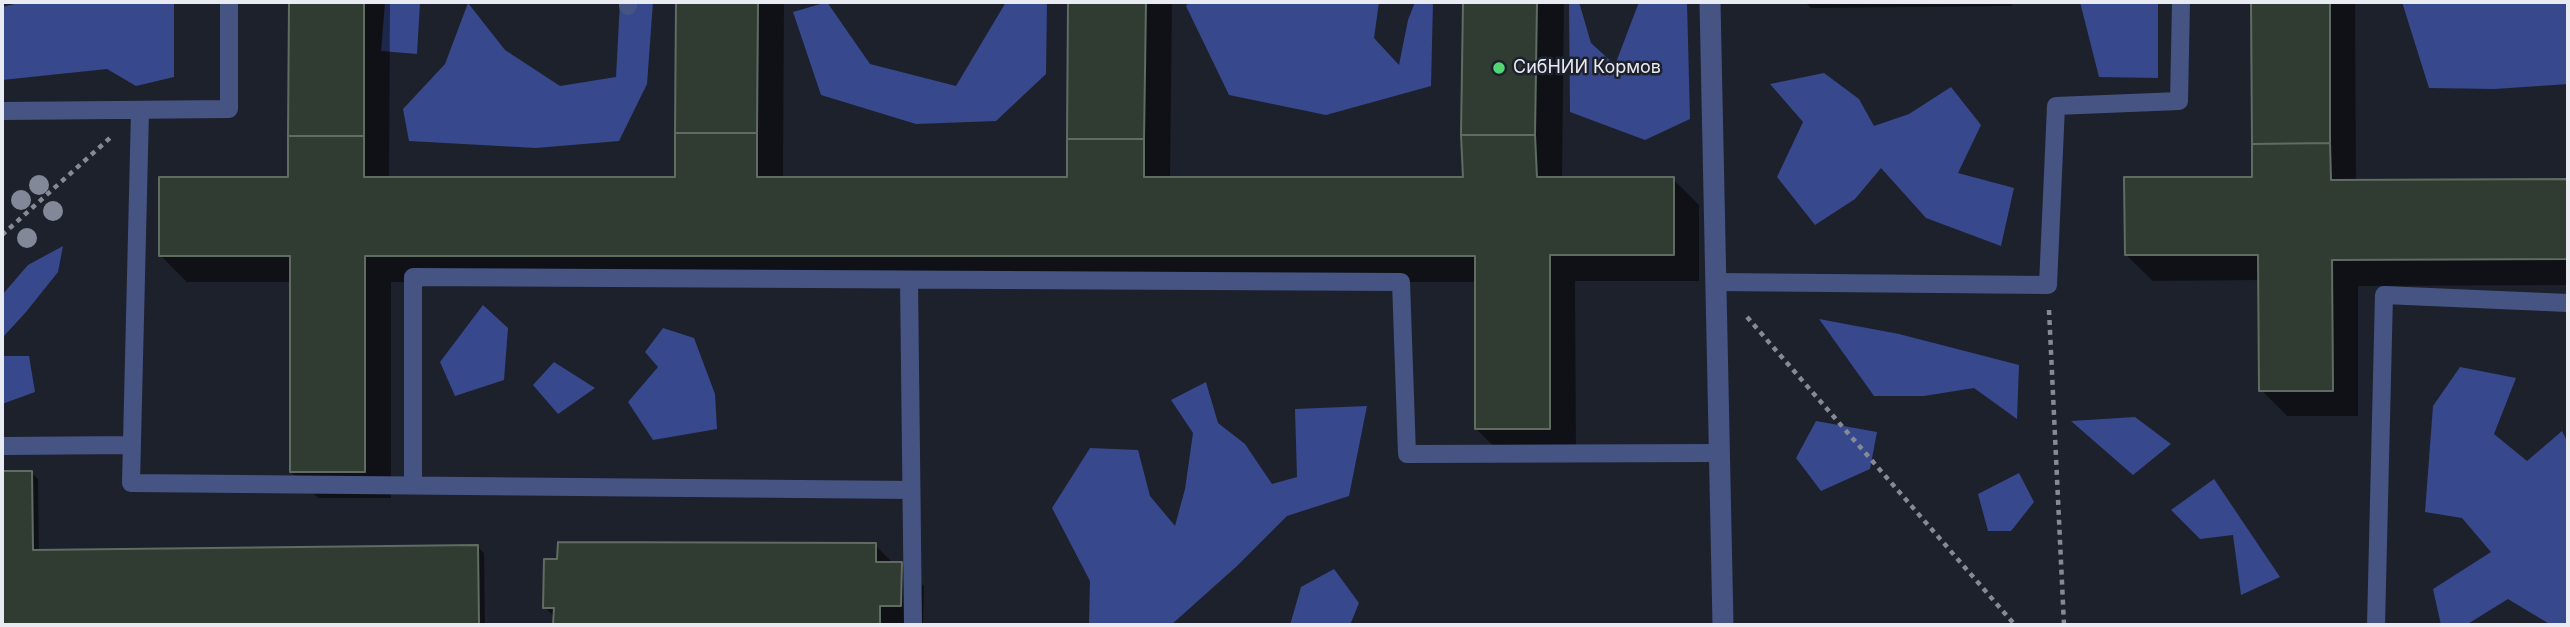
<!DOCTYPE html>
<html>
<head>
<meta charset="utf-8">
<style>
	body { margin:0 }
	#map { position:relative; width:2570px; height:627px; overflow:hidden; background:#1d212c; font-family:Inter,sans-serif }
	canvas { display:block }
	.frame { position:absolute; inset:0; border:4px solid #e9ebf3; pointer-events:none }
</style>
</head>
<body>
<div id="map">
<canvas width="2570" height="627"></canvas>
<div class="frame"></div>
</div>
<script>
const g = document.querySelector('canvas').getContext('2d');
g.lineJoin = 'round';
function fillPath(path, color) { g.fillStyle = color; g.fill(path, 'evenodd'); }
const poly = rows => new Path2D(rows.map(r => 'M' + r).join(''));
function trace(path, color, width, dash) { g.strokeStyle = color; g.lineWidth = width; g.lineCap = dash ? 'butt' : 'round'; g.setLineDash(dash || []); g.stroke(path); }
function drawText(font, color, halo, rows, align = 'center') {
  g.font = font + ' Inter,sans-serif'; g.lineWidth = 5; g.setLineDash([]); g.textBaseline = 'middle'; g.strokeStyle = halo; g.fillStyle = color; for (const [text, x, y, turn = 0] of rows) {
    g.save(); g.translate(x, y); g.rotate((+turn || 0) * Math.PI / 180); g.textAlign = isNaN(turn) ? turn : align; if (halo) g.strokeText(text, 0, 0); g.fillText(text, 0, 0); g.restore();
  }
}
const forest = poly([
	[23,2,174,2,174,77,136,86,107,69,2,80,2,7],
	[385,2,420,2,417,54,381,51],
	[620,2,653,2,647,84,619,141,536,148,409,141,403,109,445,64,468,3,505,50,560,86,616,77],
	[827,2,870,64,956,86,1006,2,1047,2,1046,74,996,121,916,124,821,95,793,12],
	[1189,2,1379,2,1374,38,1399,65,1408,20,1415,2,1433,2,1431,86,1326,115,1229,95,1186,6],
	[1569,2,1579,2,1591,43,1615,65,1639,2,1687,2,1690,119,1645,140,1570,112],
	[2080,2,2158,2,2158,78,2099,77],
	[2402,2,2567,2,2568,84,2495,89,2429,88],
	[1824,73,1859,99,1874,126,1909,114,1951,87,1981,125,1958,173,2014,188,2001,246,1926,218,1881,168,1855,199,1815,225,1777,177,1803,122,1770,84],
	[63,246,58,272,26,312,4,336,2,334,2,295,28,265],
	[483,305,508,328,504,380,455,396,440,362],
	[1819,319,1899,334,2019,365,2017,419,1974,388,1924,396,1874,396],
	[663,328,694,338,715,394,717,429,653,440,628,402,658,367,645,352],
	[2,356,29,356,35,392,2,404],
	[554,362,595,388,558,414,533,385],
	[2460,367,2516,378,2494,434,2527,461,2562,431,2568,443,2568,625,2551,625,2508,599,2466,625,2441,625,2433,589,2491,552,2462,518,2425,512,2433,406],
	[1206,382,1218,423,1245,444,1272,484,1297,477,1295,409,1367,406,1349,496,1287,516,1237,566,1171,625,1089,625,1090,581,1052,508,1090,448,1138,450,1150,496,1175,526,1185,489,1193,433,1171,400],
	[2135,417,2171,444,2133,475,2071,421],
	[1816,421,1877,432,1870,469,1821,491,1796,458],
	[2019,473,2034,502,2011,531,1988,531,1978,494],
	[2214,479,2280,577,2241,595,2233,535,2200,539,2171,510],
	[1334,569,1359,603,1350,625,1290,625,1301,587]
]);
const shadow = poly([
	[290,2,390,2,389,179,677,179,678,2,784,2,783,179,1069,179,1070,2,1172,2,1170,179,1465,179,1465,2,1564,2,1562,179,1673,179,1699,205,1699,281,1575,281,1576,455,1503,455,1476,429,1476,282,391,282,391,498,318,498,291,472,291,282,187,282,160,255,290,179],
	[1805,2,2011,2,2012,6,1811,8],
	[2253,2,2355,2,2356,182,2568,181,2568,285,2358,286,2358,416,2287,416,2261,390,2260,280,2153,281,2126,255,2253,179],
	[31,472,38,479,39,552,477,546,484,553,485,625,2,625,2,473],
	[875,545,894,564,901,564,924,586,923,625,555,625,555,617,545,608]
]);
const building = poly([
	[289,2,364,2,364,136,288,136,289,2],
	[676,2,758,2,757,133,675,133,676,2],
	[1068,2,1146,2,1144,139,1067,139,1068,2],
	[1463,2,1537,2,1535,135,1461,135,1463,2],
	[2251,2,2330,2,2330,143,2252,144,2251,2],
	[675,133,757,133,757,177,1067,177,1067,139,1144,139,1144,177,1463,177,1461,135,1535,135,1537,177,1674,177,1674,255,1550,255,1550,429,1475,429,1475,256,365,256,365,472,290,472,290,256,159,256,159,177,288,177,288,136,364,136,364,177,675,177,675,133],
	[2330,143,2331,180,2568,179,2568,259,2332,260,2333,391,2259,391,2258,255,2125,255,2124,177,2252,177,2252,144,2330,143],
	[2,471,32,471,33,550,478,545,479,625,2,625,2,471],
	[558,542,876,543,876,562,902,562,901,606,880,606,880,625,553,625,554,608,543,608,544,559,557,559,558,542]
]);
const path = poly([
	[2,235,111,137],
	[2049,310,2064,625],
	[1747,317,2015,625]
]);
const service = poly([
	[628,2,628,6],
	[2,111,229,109,229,2],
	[140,111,131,483,911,490],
	[909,280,913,625],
	[1716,282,2048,285,2056,106,2179,101,2181,2],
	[2,446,132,445],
	[413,485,413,277,1401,282,1407,454,1720,453],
	[2376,625,2384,295,2568,303]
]);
const minor = poly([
	[1710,2,1723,625]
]);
const trees = [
	[39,185],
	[21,200],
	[53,211],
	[27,238]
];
const markers = [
	[1499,68,7,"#51d674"]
];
const poiNames = [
	["СибНИИ Кормов",1513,68]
];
fillPath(forest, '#37488d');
fillPath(shadow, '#0007');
fillPath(building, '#303b32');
trace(building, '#606c62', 2);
trace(path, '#878a94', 4.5, [5, 5]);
trace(service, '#465483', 18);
trace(minor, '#465483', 21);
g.fillStyle = '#838898';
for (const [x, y] of trees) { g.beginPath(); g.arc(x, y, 10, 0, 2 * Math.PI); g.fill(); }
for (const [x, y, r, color] of markers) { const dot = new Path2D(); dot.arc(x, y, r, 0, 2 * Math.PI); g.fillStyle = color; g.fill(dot); trace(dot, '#1d212c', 2.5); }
drawText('18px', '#e9ebf3', '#1d212c', poiNames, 'left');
</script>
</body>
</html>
